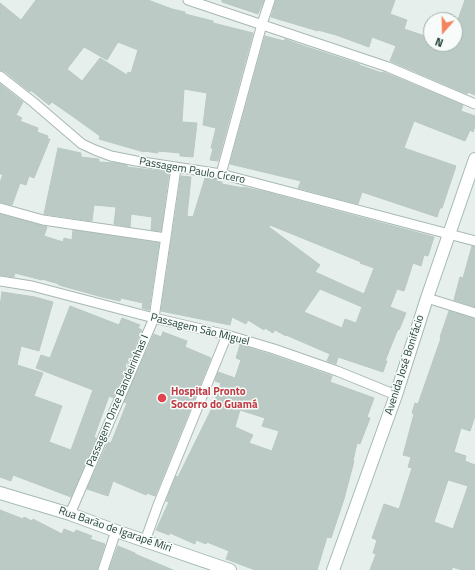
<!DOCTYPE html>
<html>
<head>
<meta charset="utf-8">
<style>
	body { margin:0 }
	#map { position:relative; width:475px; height:570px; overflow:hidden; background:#e6efeb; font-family:"Titillium Web",sans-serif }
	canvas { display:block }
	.north { position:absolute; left:423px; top:12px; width:40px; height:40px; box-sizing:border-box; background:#f7fbf9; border:1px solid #a3b1ad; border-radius:50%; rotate:200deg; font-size:11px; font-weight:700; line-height:16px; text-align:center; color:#24423a }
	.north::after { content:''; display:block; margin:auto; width:14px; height:18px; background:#f4845f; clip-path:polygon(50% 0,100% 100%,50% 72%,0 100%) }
</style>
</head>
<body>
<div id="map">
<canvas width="475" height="570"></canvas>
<div class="north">N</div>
</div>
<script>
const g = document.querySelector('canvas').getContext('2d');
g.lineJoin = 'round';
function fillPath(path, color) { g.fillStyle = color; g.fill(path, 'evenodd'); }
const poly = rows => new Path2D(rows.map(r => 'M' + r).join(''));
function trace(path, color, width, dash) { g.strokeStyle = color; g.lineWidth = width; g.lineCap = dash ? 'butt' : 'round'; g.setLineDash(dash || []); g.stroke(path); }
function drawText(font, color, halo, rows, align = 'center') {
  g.font = font + ' "Titillium Web",sans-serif'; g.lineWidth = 3; g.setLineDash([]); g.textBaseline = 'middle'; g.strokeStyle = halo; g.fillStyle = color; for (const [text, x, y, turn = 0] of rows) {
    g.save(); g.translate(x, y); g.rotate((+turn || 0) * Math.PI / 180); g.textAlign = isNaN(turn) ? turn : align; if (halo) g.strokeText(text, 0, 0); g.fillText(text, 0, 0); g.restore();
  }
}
const building = poly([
	[36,0,148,0,172,9,185,12,185,14,213,21,213,23,253,33,218,161,210,160,213,149,211,148,216,128,203,125,207,93,184,89,182,122,197,123,193,157,180,156,180,153,158,151,158,153,144,151,144,152,99,139,100,136,75,118,52,102,49,105,33,92,30,90,30,92,4,71,0,70,0,3,21,20,36,0],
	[118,42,138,50,131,73,128,72,127,75,100,58,82,81,67,69,84,47,107,60,118,42],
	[222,0,264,0,258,14,222,2,222,0],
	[276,0,395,0,390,14,407,20,404,29,431,38,431,44,446,44,455,47,455,28,465,0,475,0,475,95,468,92,467,94,390,61,396,46,372,37,369,47,336,35,318,30,318,31,271,17,276,0],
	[265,36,284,41,285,39,298,44,359,64,359,65,382,73,383,72,386,73,463,105,461,111,475,116,475,126,473,132,470,130,465,141,414,121,404,148,456,166,442,208,440,208,437,217,362,192,358,204,298,188,301,181,230,164,265,36],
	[0,84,23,102,16,115,22,118,20,121,38,128,37,132,48,136,47,139,50,139,34,178,29,176,26,185,20,183,12,205,0,202,0,183,3,174,0,174,0,84],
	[58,148,81,153,81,157,99,159,99,162,117,163,127,165,127,167,169,172,161,231,151,230,152,217,131,214,130,227,114,224,116,207,94,205,92,221,44,214,58,148],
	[181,176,191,177,187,216,193,217,205,178,217,179,216,181,222,182,222,184,243,188,243,187,266,192,434,237,428,256,424,255,421,266,413,263,404,291,397,289,390,307,406,313,399,330,398,329,385,361,387,361,383,372,338,357,336,364,327,361,330,354,286,335,286,336,275,330,273,333,265,328,264,330,248,320,246,324,232,317,230,325,161,311,181,176],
	[270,225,361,262,360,263,374,268,364,294,315,272,320,265,269,227,270,225],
	[320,289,362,307,356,323,345,319,342,328,304,312,320,289],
	[0,214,47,227,44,236,63,242,64,238,72,240,73,230,159,243,149,310,142,308,143,303,121,298,120,301,102,297,59,285,59,284,42,279,42,280,15,273,14,277,0,275,0,214],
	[472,246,475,247,475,307,454,300,460,277,463,278,472,246],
	[2,292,35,297,53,302,39,351,21,346,17,365,43,373,34,396,62,406,49,442,71,450,93,390,36,368,41,355,50,358,70,306,119,325,122,318,140,325,138,328,142,330,113,398,109,396,94,437,96,438,71,497,13,475,11,481,0,477,0,306,2,292],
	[449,311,475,319,475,416,470,431,461,428,454,452,466,456,465,461,475,465,475,570,462,570,452,567,452,570,370,570,376,554,373,553,377,540,372,538,384,504,399,509,412,468,408,467,411,457,403,455,414,414,412,413,415,403,418,404,441,338,440,337,449,311],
	[448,480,468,486,453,529,434,522,448,480],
	[163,332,187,341,185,347,211,358,155,496,147,493,146,495,113,481,108,496,87,489,108,442,111,443,127,403,124,402,154,334,161,337,163,332],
	[240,345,272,355,332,376,330,382,374,398,367,417,370,418,360,444,357,443,353,461,354,461,344,499,331,538,327,537,317,570,255,570,226,559,229,551,207,542,206,544,196,540,195,544,170,533,169,535,156,530,169,502,166,501,176,476,178,477,213,406,221,383,215,381,218,372,235,378,241,360,236,358,240,345],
	[240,410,265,418,262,426,279,431,272,451,249,443,253,435,235,427,240,410],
	[0,510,23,519,24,517,32,521,33,519,62,534,64,529,74,533,76,530,92,536,90,539,105,544,97,570,0,570,0,510],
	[118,546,135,553,135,554,173,570,109,570,118,546]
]);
const street = poly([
	[188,0,388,67,475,104],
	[0,76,33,102,82,144,95,150,111,156,136,161,221,174,475,241],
	[221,174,262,24,270,0],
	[0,208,43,220,166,238],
	[0,281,32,286,154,318,227,335,274,349,337,371,396,395],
	[427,298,475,313],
	[70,514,154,318,176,168],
	[145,541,158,505,227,335],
	[103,570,116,531]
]);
const secondary = poly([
	[0,493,70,514,116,531,230,570],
	[333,570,396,395,427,298,475,159]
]);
const markers = [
	[162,398,5,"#e0444e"]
];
const streetNames = [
	["Passagem Paulo Cícero",192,171,10],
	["Passagem São Miguel",200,330,14],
	["Avenida José Bonifácio",405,365,-72],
	["Passagem Onze Bandeirinhas I",118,401,-67],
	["Rua Barão de Igarapé Miri",115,530,19]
];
const healthNames = [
	["Hospital Pronto",171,392],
	["Socorro do Guamá",171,405]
];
fillPath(building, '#bbcac4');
trace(building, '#b8c9c2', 1);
trace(street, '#a8b8b2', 11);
trace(secondary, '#a4bbb3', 14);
trace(street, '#fff', 9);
trace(secondary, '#fff', 12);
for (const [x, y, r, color] of markers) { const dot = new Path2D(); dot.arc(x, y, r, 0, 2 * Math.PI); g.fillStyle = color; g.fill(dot); trace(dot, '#f7fbf9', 1.5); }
drawText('11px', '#24423a', '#f7fbf9', streetNames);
drawText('bold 11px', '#be3a42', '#f7fbf9', healthNames, 'left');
</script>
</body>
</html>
